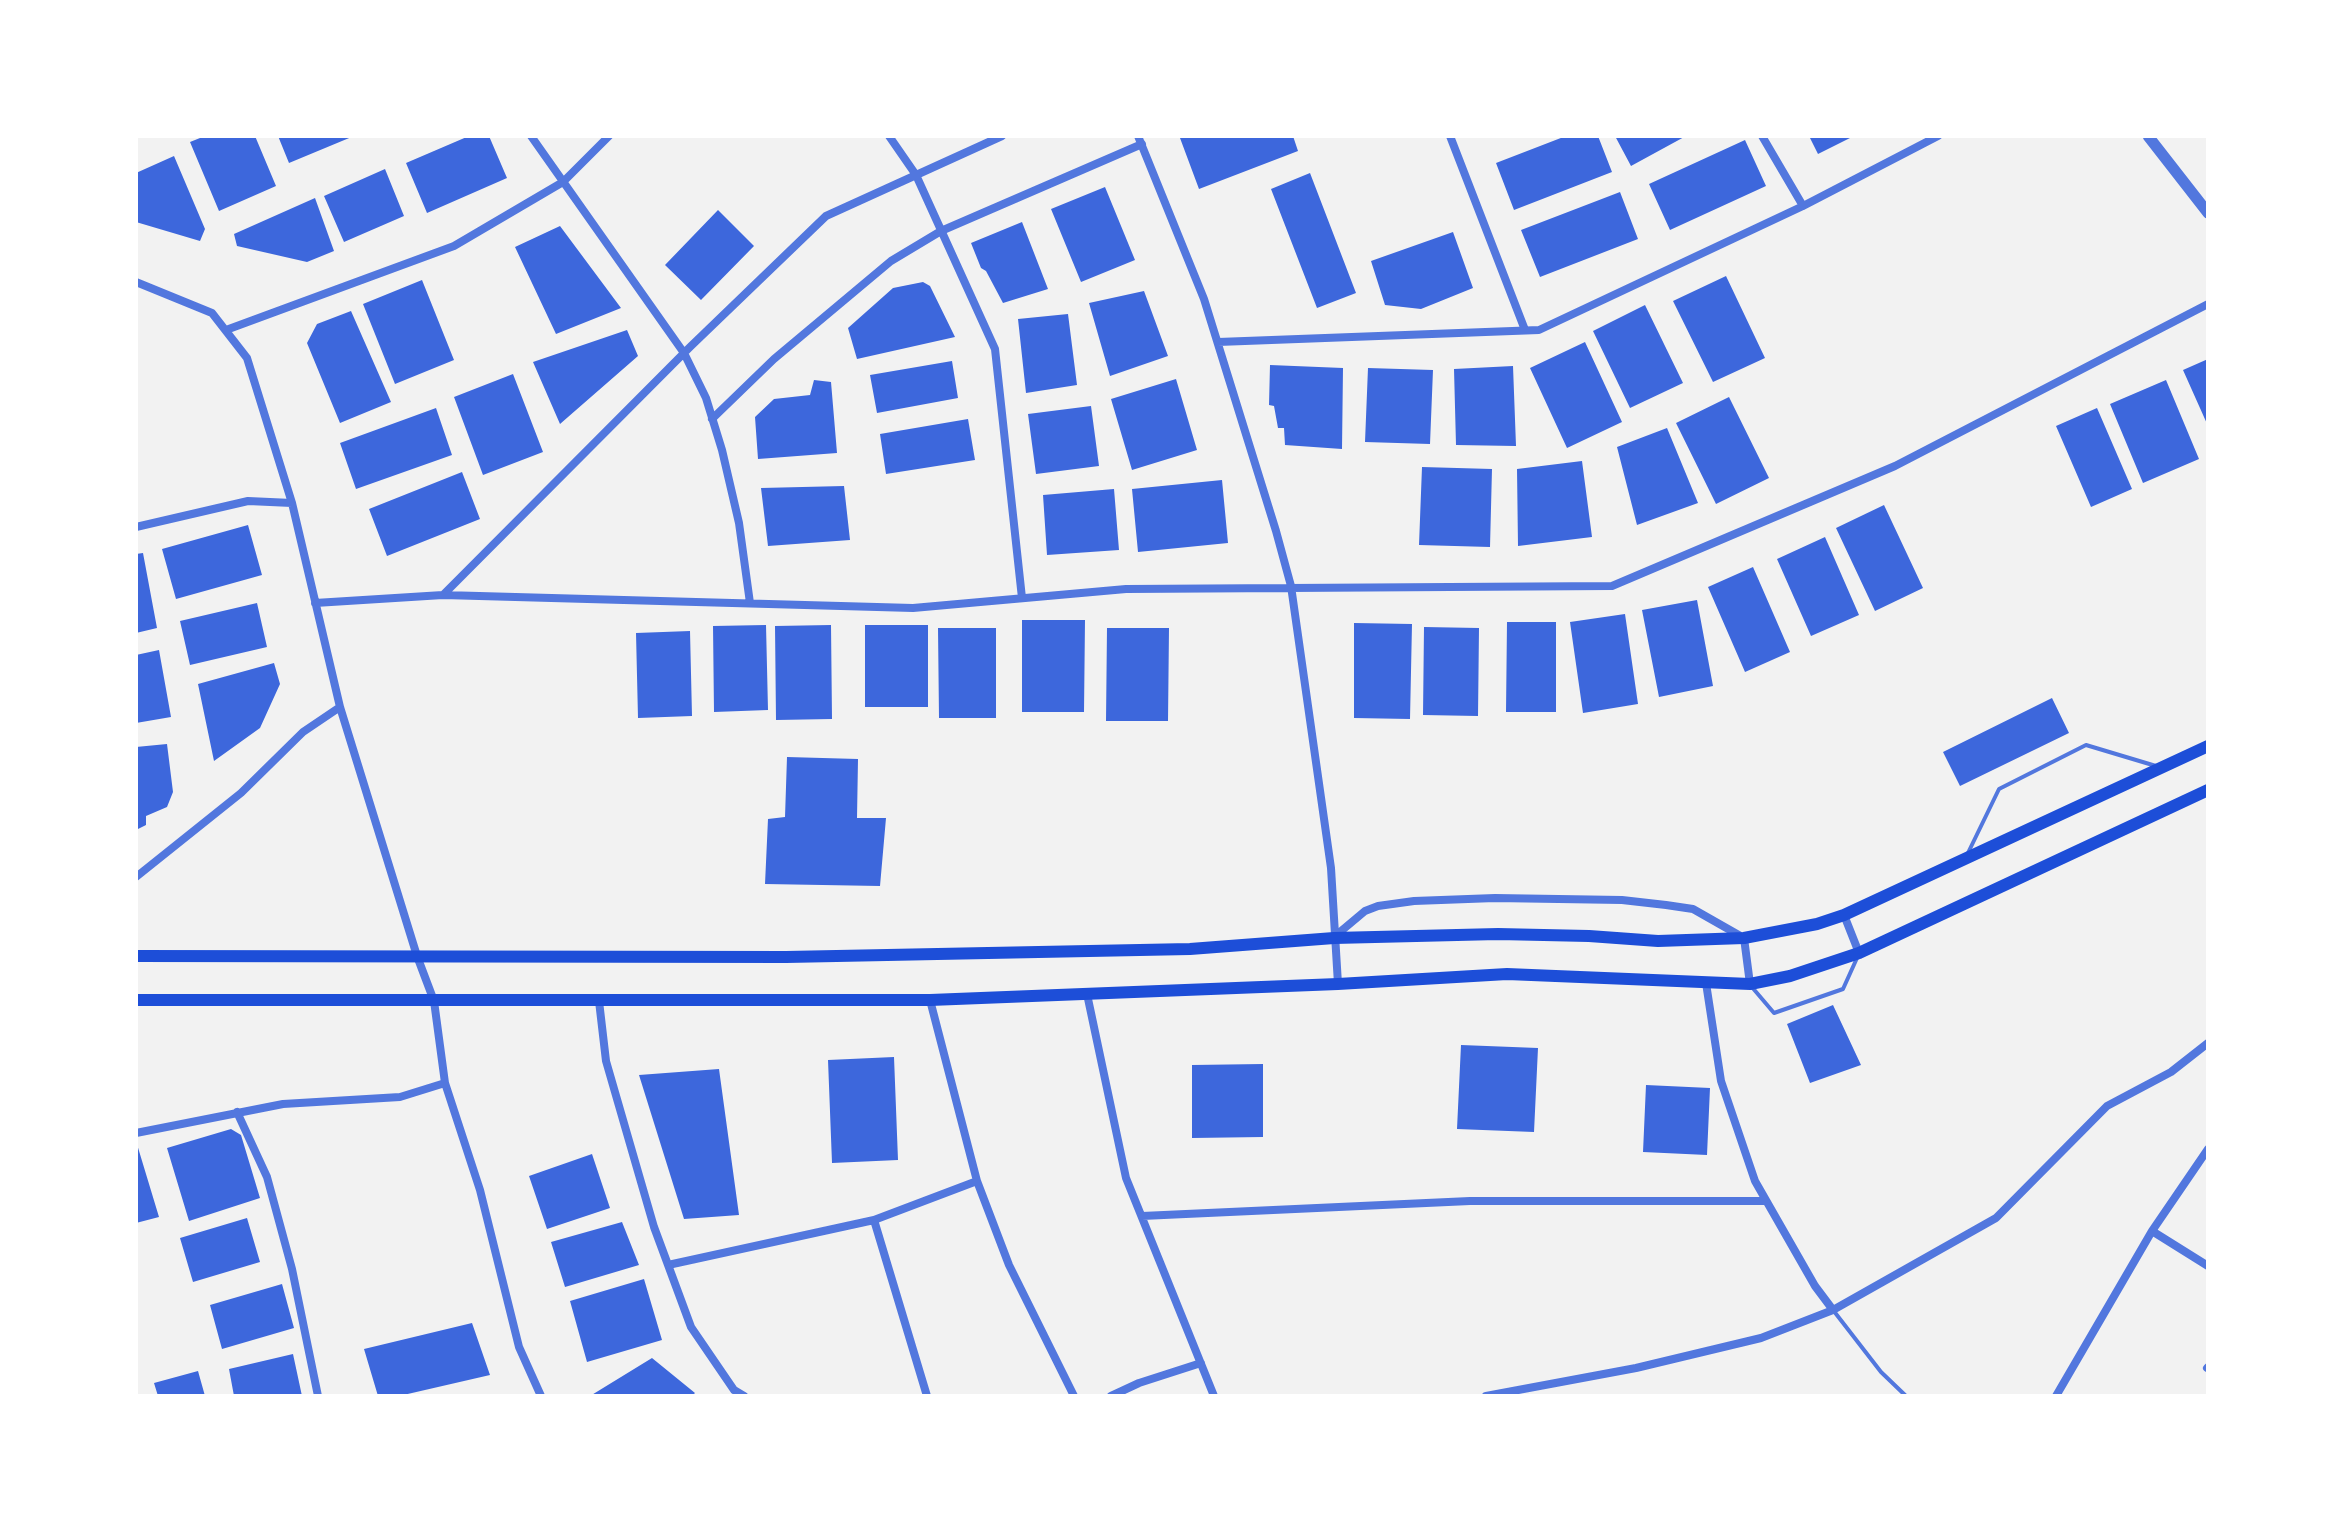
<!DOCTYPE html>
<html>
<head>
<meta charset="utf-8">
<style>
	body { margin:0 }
	#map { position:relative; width:2344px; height:1532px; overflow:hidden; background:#f2f2f2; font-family:Commissioner,sans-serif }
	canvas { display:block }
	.frame { position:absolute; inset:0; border:138px solid #fff; pointer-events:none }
</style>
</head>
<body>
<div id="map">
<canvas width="2344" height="1532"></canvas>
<div class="frame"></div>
</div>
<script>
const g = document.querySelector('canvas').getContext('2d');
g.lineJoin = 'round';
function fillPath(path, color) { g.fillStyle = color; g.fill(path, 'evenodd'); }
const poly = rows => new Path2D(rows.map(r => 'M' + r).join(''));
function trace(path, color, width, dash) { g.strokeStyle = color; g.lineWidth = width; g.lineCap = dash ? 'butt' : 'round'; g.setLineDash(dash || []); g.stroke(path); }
const building = poly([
	[205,136,255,136,276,186,219,211,190,142],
	[278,136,354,136,289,163],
	[469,136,489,136,507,178,427,213,406,163],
	[1184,136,1293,136,1298,151,1199,189,1180,138],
	[1566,136,1598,136,1612,172,1514,210,1496,163],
	[1615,136,1686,136,1631,166],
	[1809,136,1854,136,1818,154],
	[1745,140,1766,186,1670,230,1649,184],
	[174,156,205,229,200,241,136,222,136,173],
	[385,169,404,216,344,242,324,196],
	[1310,173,1356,293,1317,308,1271,189],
	[1105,187,1135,260,1081,282,1051,209],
	[1620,192,1638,239,1540,277,1521,230],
	[315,198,334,251,307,262,237,246,234,234],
	[718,210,754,246,701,300,665,265],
	[1022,222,1048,289,1003,303,986,271,981,268,971,243],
	[560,226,621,308,556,334,515,247],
	[1453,232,1473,288,1421,309,1385,305,1371,261],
	[1726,276,1765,358,1713,382,1673,301],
	[422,280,454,360,395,384,363,304],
	[923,282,930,286,955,337,857,359,848,328,893,288],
	[1144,291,1168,356,1110,376,1089,303],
	[1645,305,1683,383,1630,408,1593,331],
	[351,311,391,402,340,423,307,343,317,324],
	[1068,314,1077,385,1026,393,1018,319],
	[627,330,638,356,560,424,533,362],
	[1585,342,1622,422,1567,448,1530,368],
	[2208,359,2208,426,2183,370],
	[952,361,958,398,877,413,870,375],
	[1270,365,1343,368,1342,449,1285,445,1284,428,1278,428,1274,406,1269,405],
	[1513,366,1516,446,1456,445,1454,369],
	[1368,368,1433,370,1430,444,1365,442],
	[513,374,543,452,483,475,454,397],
	[1176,379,1197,450,1132,470,1111,399],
	[814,380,831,382,837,453,758,459,755,417,774,399,810,395],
	[2166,380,2199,459,2143,483,2110,404],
	[1729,397,1769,478,1716,504,1676,423],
	[1091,406,1099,466,1036,474,1028,414],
	[436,408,452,455,356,489,340,443],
	[2097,408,2132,489,2091,507,2056,426],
	[968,419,975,460,886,474,880,434],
	[1667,428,1698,503,1637,525,1617,447],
	[1582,461,1592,537,1518,546,1517,469],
	[1422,467,1492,469,1490,547,1419,545],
	[462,472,480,519,387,556,369,509],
	[1222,480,1228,543,1138,552,1132,489],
	[844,486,850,540,768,546,761,488],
	[1114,489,1119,550,1047,555,1043,495],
	[1884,505,1923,588,1875,611,1836,528],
	[248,525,262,575,176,599,162,549],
	[1825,537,1859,615,1811,636,1777,559],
	[143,553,157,628,136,633,136,554],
	[1753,567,1790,652,1745,672,1708,587],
	[1697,600,1713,686,1659,697,1642,610],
	[257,603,267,647,190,665,180,621],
	[1625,614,1638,704,1583,713,1570,622],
	[1022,620,1085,620,1084,712,1022,712],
	[1507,622,1556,622,1556,712,1506,712],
	[1354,623,1412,624,1410,719,1354,718],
	[766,625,768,710,714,712,713,626],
	[831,625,832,719,776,720,775,626],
	[865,625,928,625,928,707,865,707],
	[1424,627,1479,628,1478,716,1423,715],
	[938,628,996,628,996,718,939,718],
	[1107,628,1169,628,1168,721,1106,721],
	[690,631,692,716,638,718,636,633],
	[159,650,171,717,136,723,136,655],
	[274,663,280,684,260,728,214,761,198,684],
	[2052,698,2069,733,1960,786,1943,752],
	[167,744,173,792,167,807,146,816,146,825,136,830,136,747],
	[787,757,858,759,857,818,886,818,880,886,765,884,768,819,785,817],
	[1833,1005,1861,1065,1810,1083,1787,1024],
	[1461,1045,1538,1048,1534,1132,1457,1129],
	[894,1057,898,1160,832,1163,828,1060],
	[1263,1064,1263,1137,1192,1138,1192,1065],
	[719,1069,739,1215,684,1219,639,1075],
	[1646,1085,1710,1088,1707,1155,1643,1152],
	[231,1129,241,1135,260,1198,189,1221,167,1148],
	[136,1141,159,1217,136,1223],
	[592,1154,610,1208,547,1229,529,1176],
	[247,1218,260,1262,193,1282,180,1238],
	[622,1222,639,1265,565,1287,551,1242],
	[644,1279,662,1340,587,1362,570,1301],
	[282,1284,294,1328,222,1349,210,1305],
	[472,1323,490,1375,399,1396,378,1396,364,1349],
	[293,1354,302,1396,234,1396,229,1369],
	[652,1358,695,1393,692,1396,590,1396],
	[198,1371,205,1396,158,1396,154,1383]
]);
const service = poly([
	[1967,855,1999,789,2086,745,2156,766],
	[1751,986,1774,1013,1843,989,1857,958],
	[1833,1310,1881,1372,1906,1396]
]);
const minor = poly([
	[531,136,684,353,706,398,722,450,739,523,750,603],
	[889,136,916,175,995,349,1022,598],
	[1138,136,1204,299,1276,531,1291,586,1331,868,1338,984],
	[1450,136,1525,330],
	[1762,136,1803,206],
	[136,282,212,313,247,358,292,503,340,707,417,956,434,1001,445,1083,480,1190,519,1347,541,1396],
	[226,330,454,246,563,182,609,136],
	[1218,342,1539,330,1803,206,1938,136],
	[712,419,774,359,891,261,941,231,1142,144],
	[136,527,248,501,292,503],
	[443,595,913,608,1126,589,1612,586,1895,466,2208,304],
	[315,603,443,595,690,347,826,216,1002,136],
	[136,877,241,793,303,732,340,707],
	[1844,915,1859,953],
	[1334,937,1365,911,1378,906,1414,901,1495,898,1622,900,1666,905,1693,909,1744,938,1750,984],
	[1706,983,1721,1081,1755,1181,1815,1286,1833,1310],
	[1087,994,1126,1178,1214,1396],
	[930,1000,977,1181,1009,1265,1074,1396],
	[599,1001,606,1061,654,1227,691,1327,734,1390,744,1396],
	[237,1112,267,1177,292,1269,318,1396],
	[136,1133,283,1104,400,1097,445,1083],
	[1142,1216,1470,1201,1766,1201],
	[874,1220,927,1396],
	[2152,1231,2208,1266],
	[668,1265,874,1220,977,1181],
	[2207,1368,2208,1367],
	[1111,1396,1139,1383,1201,1363],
	[1486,1396,1636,1368,1761,1338,1833,1310,1996,1218,2107,1106,2171,1072,2208,1043],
	[2056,1396,2152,1231,2208,1149]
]);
const tertiary = poly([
	[2148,136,2208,213]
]);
const secondary = poly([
	[136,956,786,957,1190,949,1334,938,1498,934,1589,936,1658,941,1744,938,1817,924,1844,915,2208,746],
	[136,1000,930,1000,1338,984,1507,974,1750,984,1790,976,1859,953,2208,790]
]);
fillPath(building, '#3d67dc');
trace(service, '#5277de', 4);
trace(minor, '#5277de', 8);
trace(tertiary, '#5277de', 11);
trace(secondary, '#1d4ed8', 12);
</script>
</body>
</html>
